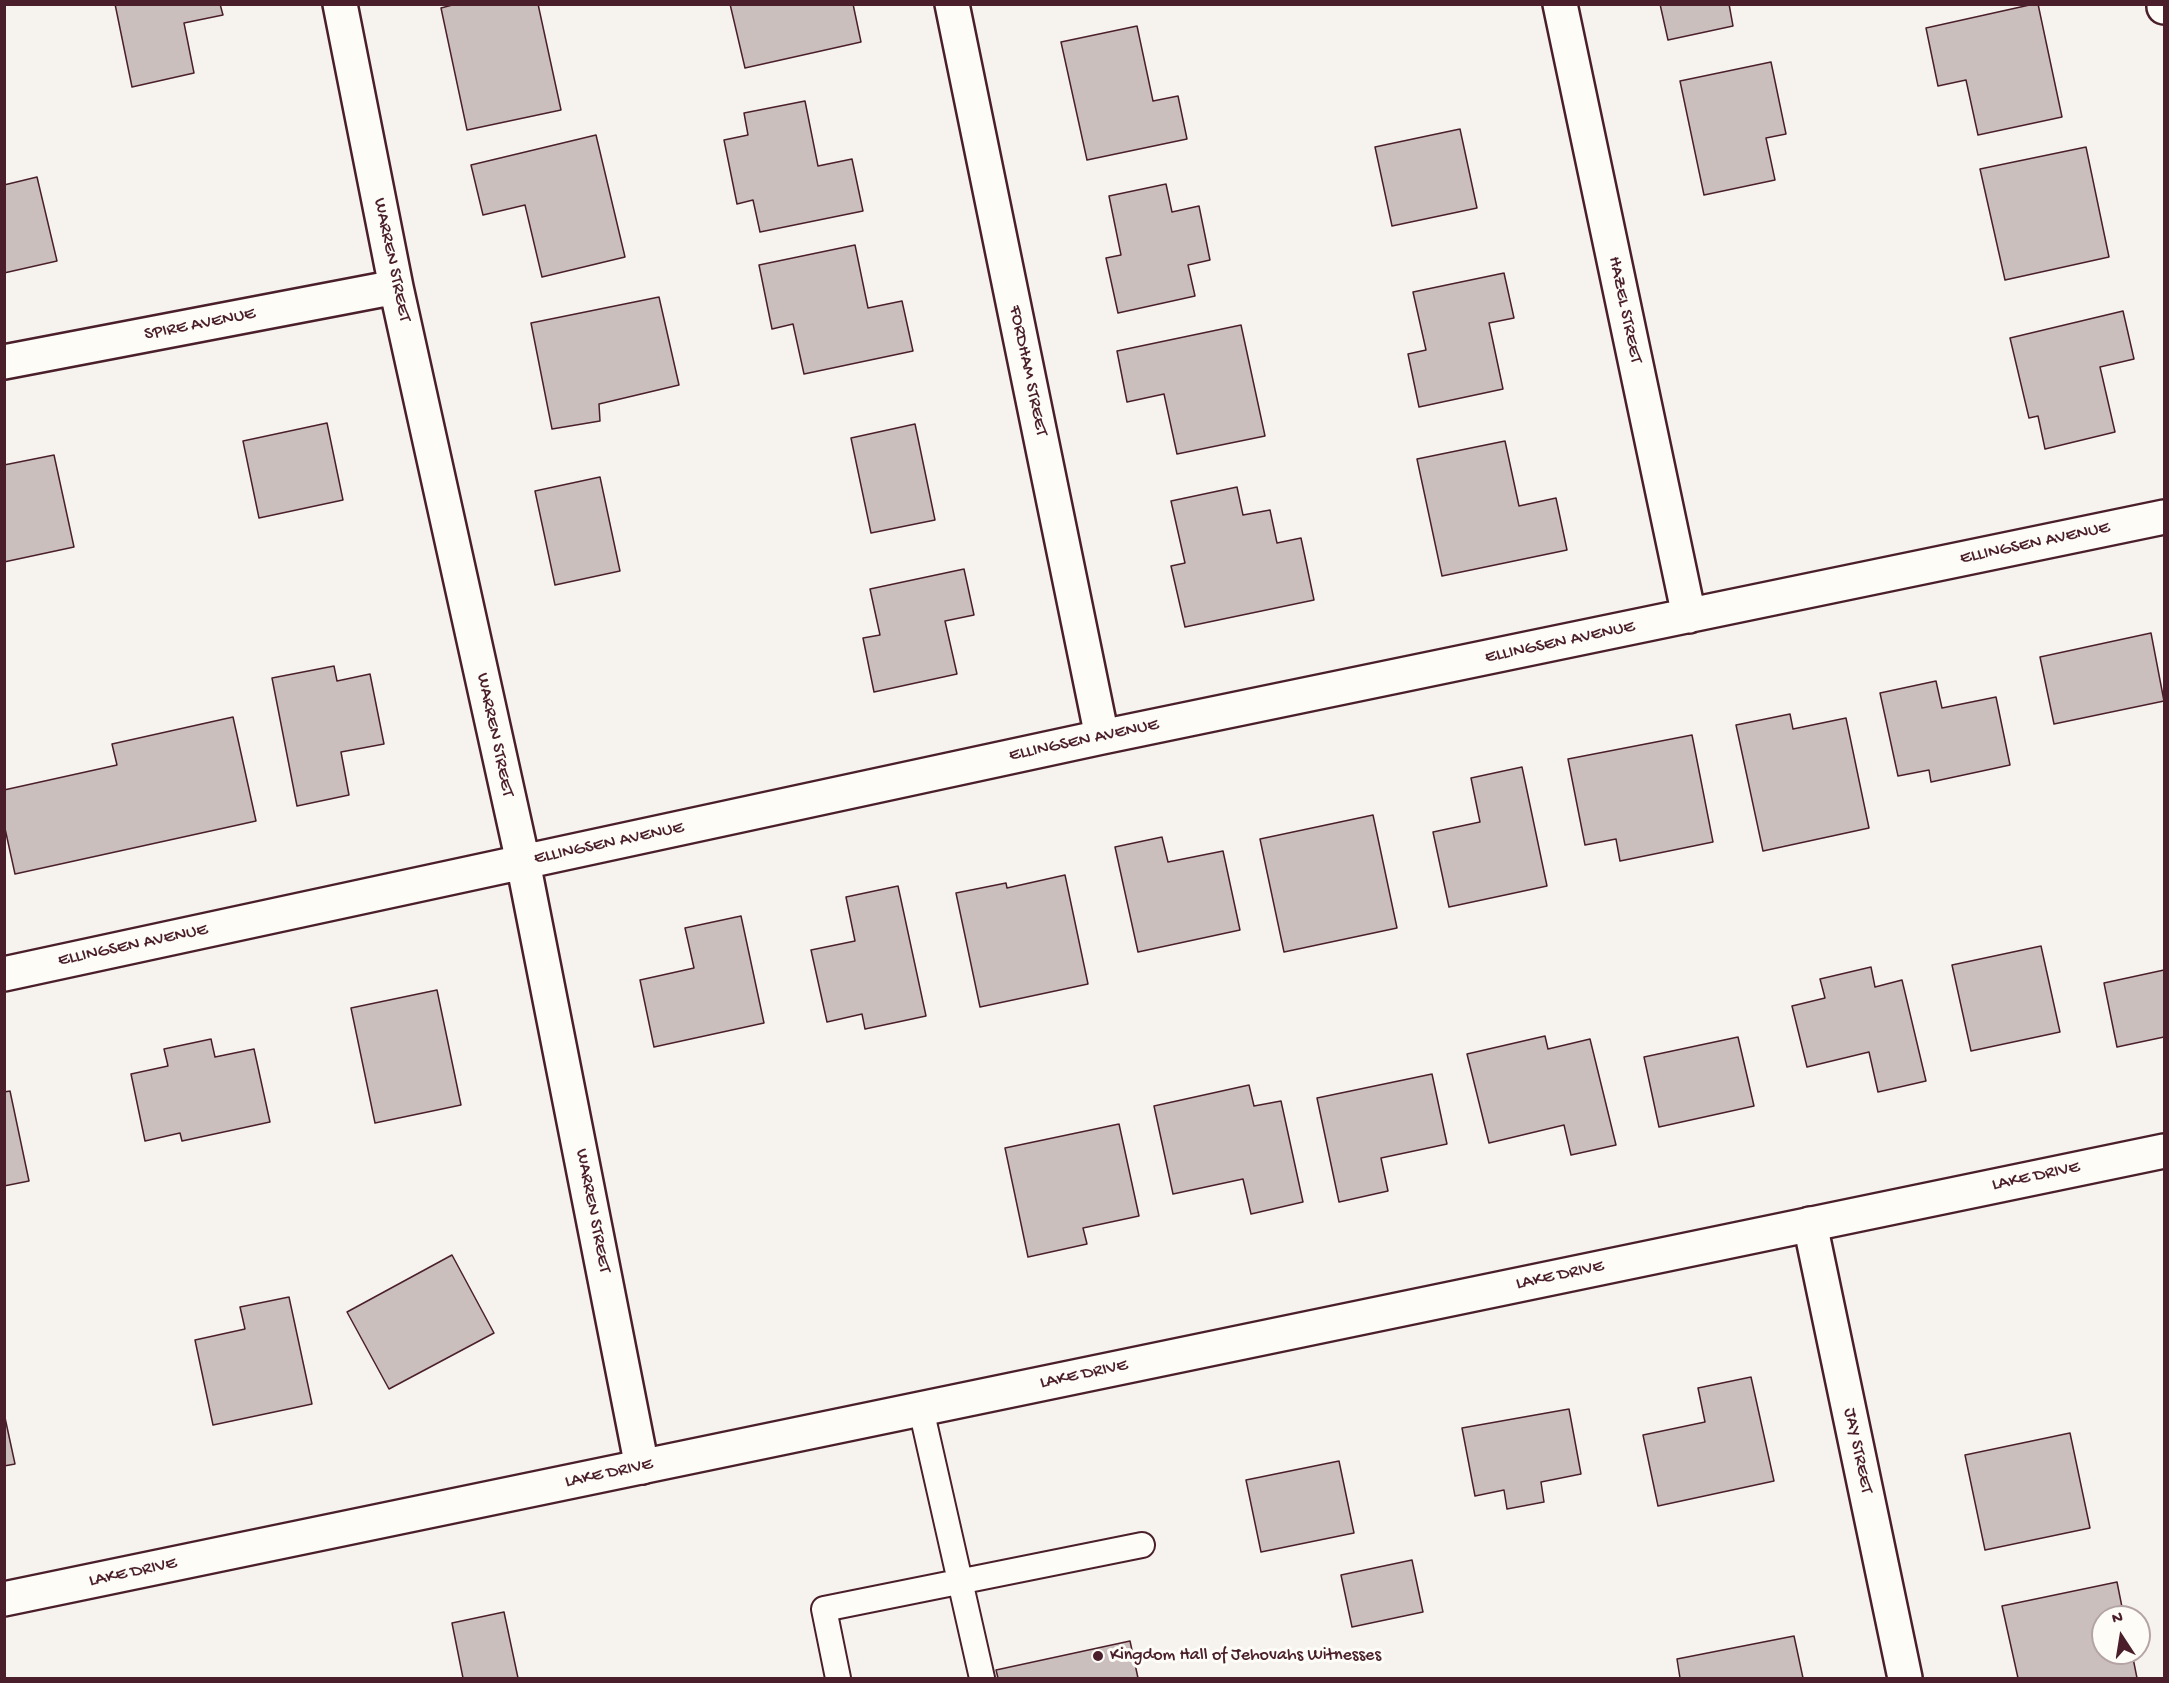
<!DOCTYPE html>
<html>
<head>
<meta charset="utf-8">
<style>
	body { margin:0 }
	#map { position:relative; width:2169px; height:1683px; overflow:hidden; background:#f6f3ef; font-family:"Gochi Hand",sans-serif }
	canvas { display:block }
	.frame { position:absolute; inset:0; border:6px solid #4a1f2b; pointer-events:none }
	.north { position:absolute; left:2091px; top:1605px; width:60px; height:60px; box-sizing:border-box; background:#fdfcf7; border:2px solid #b5a4a5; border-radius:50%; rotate:348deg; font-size:16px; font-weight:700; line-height:24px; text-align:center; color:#4a1f2b }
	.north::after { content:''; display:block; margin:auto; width:21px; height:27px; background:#4a1f2b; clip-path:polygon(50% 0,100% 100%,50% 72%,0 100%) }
</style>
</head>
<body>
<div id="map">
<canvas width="2169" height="1683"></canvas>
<div class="frame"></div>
<div class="north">N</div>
</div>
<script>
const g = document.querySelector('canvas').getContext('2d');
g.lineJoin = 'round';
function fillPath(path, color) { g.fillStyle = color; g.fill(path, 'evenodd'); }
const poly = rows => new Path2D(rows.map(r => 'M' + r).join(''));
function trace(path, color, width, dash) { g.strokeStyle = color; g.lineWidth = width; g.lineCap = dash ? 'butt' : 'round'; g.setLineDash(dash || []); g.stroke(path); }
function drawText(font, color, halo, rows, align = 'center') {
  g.font = font + ' "Gochi Hand",sans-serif'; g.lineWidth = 6; g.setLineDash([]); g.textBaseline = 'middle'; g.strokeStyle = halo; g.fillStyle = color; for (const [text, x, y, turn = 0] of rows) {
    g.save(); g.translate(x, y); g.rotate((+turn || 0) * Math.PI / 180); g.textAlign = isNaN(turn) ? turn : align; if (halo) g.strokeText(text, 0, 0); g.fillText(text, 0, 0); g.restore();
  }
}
const building = poly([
	[115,4,220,4,223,15,184,23,194,73,132,87,115,4],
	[456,4,538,4,561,110,467,130,441,8,456,4],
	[730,4,853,4,861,42,745,68,730,4],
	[1660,4,1729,4,1733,26,1668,40,1660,4],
	[2034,4,2038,4,2062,117,1978,135,1966,80,1938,86,1926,28,2034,4],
	[1137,26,1153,101,1178,96,1187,139,1087,160,1061,42,1137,26],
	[1771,62,1786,134,1766,138,1775,180,1704,195,1680,81,1771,62],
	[805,101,818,166,852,159,863,211,760,232,753,200,737,204,724,140,748,135,744,113,805,101],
	[1460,129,1477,208,1392,226,1375,147,1460,129],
	[596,135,625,257,542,277,525,205,483,215,471,165,596,135],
	[2086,147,2109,257,2005,280,1980,169,2086,147],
	[37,177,57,261,4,273,4,185,37,177],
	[1166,184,1172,212,1199,206,1210,260,1188,265,1195,296,1118,313,1106,258,1121,255,1109,196,1166,184],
	[855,245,868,308,902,301,913,351,804,374,793,324,772,329,759,265,855,245],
	[1504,273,1514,318,1489,323,1503,389,1419,407,1408,354,1426,350,1413,292,1504,273],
	[659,297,679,385,599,404,600,421,552,429,531,323,659,297],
	[2123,311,2134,359,2100,367,2115,432,2045,449,2038,416,2029,418,2010,338,2123,311],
	[1241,325,1265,436,1177,454,1164,394,1127,402,1117,351,1241,325],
	[327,423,343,500,259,518,243,441,327,423],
	[915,424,935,520,871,533,851,438,915,424],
	[1505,441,1519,506,1556,498,1567,550,1442,576,1417,459,1505,441],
	[54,455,74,547,4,562,4,465,54,455],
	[600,477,620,571,555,585,535,491,600,477],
	[1237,487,1243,515,1270,510,1277,543,1301,538,1314,600,1185,627,1171,566,1185,563,1171,501,1237,487],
	[964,569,974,615,945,621,957,674,874,692,863,638,880,635,870,589,964,569],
	[2151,633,2164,701,2054,724,2040,657,2151,633],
	[334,666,337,681,370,674,384,744,341,752,349,795,297,806,272,678,334,666],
	[1936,681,1942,708,1996,697,2010,765,1931,782,1929,770,1898,776,1880,693,1936,681],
	[1790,714,1793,729,1846,718,1869,828,1763,851,1736,725,1790,714],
	[233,717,256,821,15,874,4,824,4,790,117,765,112,744,233,717],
	[1692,735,1713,842,1620,861,1616,839,1585,845,1568,759,1692,735],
	[1522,767,1547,886,1449,907,1433,832,1480,822,1471,778,1522,767],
	[1373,815,1397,928,1284,952,1260,839,1373,815],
	[1162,837,1168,862,1223,851,1240,930,1138,952,1115,847,1162,837],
	[1065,875,1088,984,980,1007,956,893,1006,883,1007,888,1065,875],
	[898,886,926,1016,865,1029,862,1014,827,1022,811,950,855,941,846,897,898,886],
	[741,916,764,1023,654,1047,640,980,694,968,685,928,741,916],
	[2041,946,2060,1032,1971,1051,1952,965,2041,946],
	[1871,967,1875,987,1902,980,1926,1081,1878,1092,1869,1052,1807,1067,1792,1006,1825,998,1820,979,1871,967],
	[2164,970,2164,1037,2117,1047,2104,983,2164,970],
	[437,990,461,1105,375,1123,351,1008,437,990],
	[1545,1036,1548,1049,1590,1039,1616,1145,1571,1155,1564,1125,1489,1143,1467,1054,1545,1036],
	[1738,1037,1754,1106,1659,1127,1644,1057,1738,1037],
	[211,1039,215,1057,254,1049,270,1122,182,1141,180,1133,145,1141,131,1074,168,1066,164,1049,211,1039],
	[1432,1074,1447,1144,1381,1158,1388,1191,1339,1202,1317,1098,1432,1074],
	[1249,1085,1254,1106,1281,1101,1303,1202,1251,1214,1243,1179,1173,1194,1154,1106,1249,1085],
	[10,1091,29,1181,4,1186,4,1092,10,1091],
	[1119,1124,1139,1216,1083,1228,1087,1244,1028,1257,1005,1148,1119,1124],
	[452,1255,494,1333,389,1389,347,1312,452,1255],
	[289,1297,312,1404,213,1425,195,1340,245,1329,240,1307,289,1297],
	[1751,1377,1774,1481,1658,1506,1643,1435,1705,1422,1698,1388,1751,1377],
	[1569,1409,1581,1474,1541,1482,1544,1502,1507,1509,1504,1490,1475,1496,1462,1428,1569,1409],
	[4,1413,15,1464,4,1466,4,1413],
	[2070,1433,2090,1528,1985,1550,1965,1455,2070,1433],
	[1339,1461,1354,1533,1261,1552,1246,1480,1339,1461],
	[1412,1560,1423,1612,1352,1627,1341,1575,1412,1560],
	[2117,1582,2124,1617,2103,1617,2103,1653,2132,1653,2137,1678,2018,1678,2002,1606,2117,1582],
	[504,1612,518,1678,463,1678,452,1623,504,1612],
	[1794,1636,1803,1678,1680,1678,1677,1659,1794,1636],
	[1130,1641,1138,1678,998,1678,996,1670,1130,1641]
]);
const service = poly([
	[921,1409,982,1678],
	[838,1678,824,1609,1142,1545]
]);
const minor = poly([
	[340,4,396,287,523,862,642,1467],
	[952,4,1102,737],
	[1560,4,1689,616],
	[2164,4,2164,7],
	[4,362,396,287],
	[4,974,1102,737,2164,517],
	[1810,1224,1905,1678]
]);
const tertiary = poly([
	[4,1599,2164,1151]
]);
const markers = [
	[1098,1656,6,"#4a1f2b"]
];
const streetNames = [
	["WARREN STREET",391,260,78],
	["HAZEL STREET",1624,310,78],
	["SPIRE AVENUE",200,325,-11],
	["FORDHAM STREET",1027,371,78],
	["ELLINGSEN AVENUE",2035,544,-12],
	["ELLINGSEN AVENUE",1560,643,-12],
	["WARREN STREET",494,735,78],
	["ELLINGSEN AVENUE",1084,741,-12],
	["ELLINGSEN AVENUE",609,844,-12],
	["ELLINGSEN AVENUE",133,946,-12],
	["LAKE DRIVE",2036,1177,-12],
	["WARREN STREET",592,1211,79],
	["LAKE DRIVE",1560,1276,-12],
	["LAKE DRIVE",1084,1375,-12],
	["JAY STREET",1857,1451,78],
	["LAKE DRIVE",609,1474,-12],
	["LAKE DRIVE",133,1573,-12]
];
const poiNames = [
	["Kingdom Hall of Jehovahs Witnesses",1110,1656]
];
fillPath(building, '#cbbfbe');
trace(building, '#4a1f2b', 1.5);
trace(service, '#4a1f2b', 28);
trace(minor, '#4a1f2b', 38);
trace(tertiary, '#4a1f2b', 38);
trace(service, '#fdfcf7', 24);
trace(minor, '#fdfcf7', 33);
trace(tertiary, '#fdfcf7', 33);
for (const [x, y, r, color] of markers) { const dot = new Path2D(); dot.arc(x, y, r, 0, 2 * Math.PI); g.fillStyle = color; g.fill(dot); trace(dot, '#fdfcf7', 2); }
drawText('18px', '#4a1f2b', '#fdfcf7', streetNames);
drawText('18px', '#4a1f2b', '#fdfcf7', poiNames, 'left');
</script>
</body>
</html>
